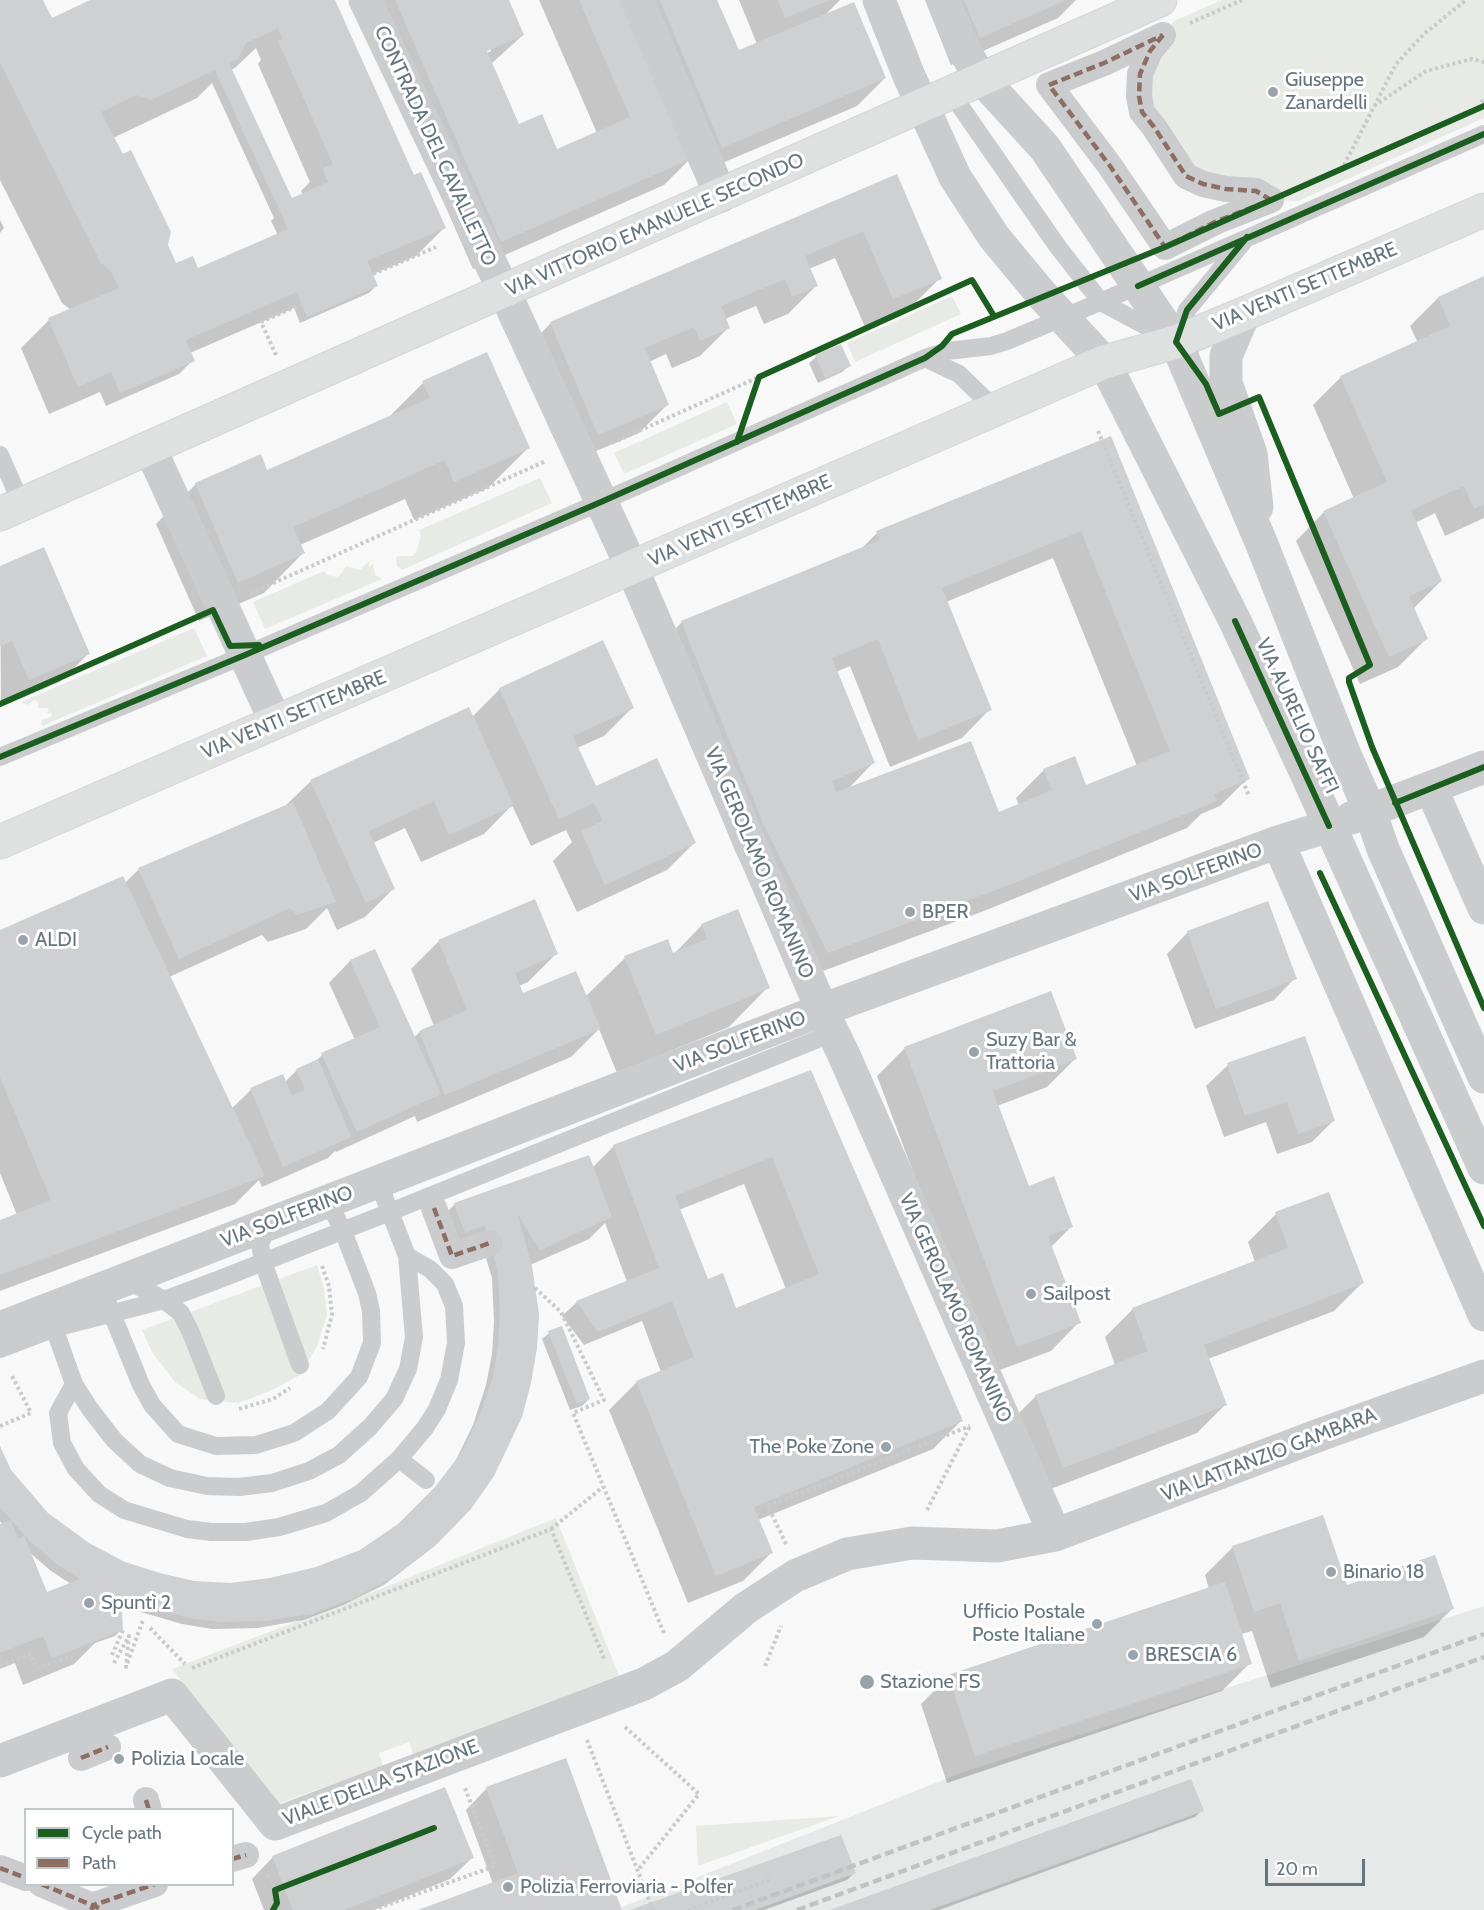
<!DOCTYPE html>
<html>
<head>
<meta charset="utf-8">
<style>
	body { margin:0 }
	#map { position:relative; width:1484px; height:1910px; overflow:hidden; background:#f8f8f8; font-family:Cabin,sans-serif }
	canvas { display:block }
	.legend { position:absolute; left:24px; top:1808px; width:210px; height:78px; box-sizing:border-box; background:#fff; border:2px solid #c1c8cc; margin:0; padding:8px 10px; list-style:none; font-size:18px; color:#657680 }
	.legend li { display:flex; align-items:center; gap:12px; height:30px }
	.legend b { width:30px; border:2px solid #c1c8cc }
	.scale { position:absolute; left:1265px; top:1859px; width:100px; height:27px; box-sizing:border-box; border:3px solid #657680; border-top:0; padding-left:8px; font-size:18px; line-height:21px; white-space:nowrap; color:#657680; -webkit-text-stroke:4px #fff; paint-order:stroke }
</style>
</head>
<body>
<div id="map">
<canvas width="1484" height="1910"></canvas>
<ul class="legend">
<li><b style="height:8px;background:#1b5e20"></b>Cycle path</li>
<li><b style="height:8px;background:#8d6e63"></b>Path</li>
</ul>
<div class="scale">20 m</div>
</div>
<script>
const g = document.querySelector('canvas').getContext('2d');
g.lineJoin = 'round';
function fillPath(path, color) { g.fillStyle = color; g.fill(path, 'evenodd'); }
const poly = rows => new Path2D(rows.map(r => 'M' + r).join(''));
function trace(path, color, width, dash) { g.strokeStyle = color; g.lineWidth = width; g.lineCap = dash ? 'butt' : 'round'; g.setLineDash(dash || []); g.stroke(path); }
function drawText(font, color, halo, rows, align = 'center') {
  g.font = font + ' Cabin,sans-serif'; g.lineWidth = 6; g.setLineDash([]); g.textBaseline = 'middle'; g.strokeStyle = halo; g.fillStyle = color; for (const [text, x, y, turn = 0] of rows) {
    g.save(); g.translate(x, y); g.rotate((+turn || 0) * Math.PI / 180); g.textAlign = isNaN(turn) ? turn : align; if (halo) g.strokeText(text, 0, 0); g.fillText(text, 0, 0); g.restore();
  }
}
const built = poly([
	[1484,1606,1484,1910,622,1910,622,1907,966,1771]
]);
const green = poly([
	[1222,0,1484,0,1484,118,1298,201,1271,200,1203,184,1142,112,1150,51,1174,21],
	[952,296,961,314,855,362,847,343],
	[727,402,737,424,624,474,614,453],
	[540,478,552,503,402,570,397,566,396,558,398,556,412,556,416,553,421,536,419,530],
	[369,561,369,568,373,563,375,575,382,579,265,629,253,602,324,571,327,575,337,577,341,574,346,566,360,570],
	[194,628,207,656,42,726,41,720,51,717,52,715,51,713,45,714,49,711,47,708,38,708,38,702,35,700,27,705,21,702],
	[317,1265,324,1288,327,1315,317,1346,300,1375,270,1391,238,1403,200,1399,175,1382,152,1352,142,1330],
	[556,1518,619,1676,413,1754,409,1742,379,1753,383,1766,277,1804,172,1669,363,1596],
	[839,1816,698,1866,696,1826]
]);
const shadow = poly([
	[0,0,41,0,52,20,93,0,333,0,412,174,444,228,416,256,371,275,376,286,369,293,300,323,294,308,190,353,193,360,179,374,106,406,100,392,49,414,21,348,49,320,71,310,62,303,0,180],
	[256,48,261,60,258,64,310,182,301,191,303,195,291,201,231,70,236,67],
	[212,83,274,218,271,221,278,235,197,270,174,263,113,138,197,98],
	[355,0,508,0,523,35,491,64,518,126,556,151,597,133,539,0,716,0,738,52,757,44,739,0,840,0,824,16,885,78,857,106,694,175,688,161,664,185,473,269],
	[491,48,491,51,481,56,480,53],
	[925,0,1076,0,1058,18,951,65],
	[896,176,940,278,912,306,865,327,835,258,809,269,816,286,788,314,764,324,756,306,725,319,728,328,700,356,672,368,666,354,649,362,667,405,639,433,570,462,523,351,551,323],
	[0,220,4,228,0,233],
	[1484,278,1484,518,1445,536,1435,513,1415,523,1441,581,1413,609,1426,639,1398,667,1360,684,1296,541,1324,512,1354,499,1313,405,1341,377,1418,343,1410,326,1438,298],
	[840,346,849,366,842,372,818,383,809,363,816,357],
	[423,383,528,448,488,488,414,520,405,499,300,545,303,553,264,593,199,621,156,524,196,484,260,456,266,472,388,418],
	[1111,438,1248,778,1220,806,1201,814,1187,828,984,911,799,980,735,851,654,650,682,622,860,550,877,533],
	[1053,558,1137,766,1085,787,1044,770,1016,798,1019,805,998,813,846,791,873,763,836,672,850,666,890,767,962,738,990,709,946,602],
	[0,567,88,654,60,682,1,707],
	[500,689,632,708,604,736,577,748,595,788,695,842,667,870,577,912,553,861,572,842,566,830,531,846,512,805,484,834,421,862,405,828,373,843,393,889,365,917,337,930,327,908,306,929,268,942,262,935,169,977,231,1109,251,1090,282,1076,285,1082,297,1070,315,1062,322,1055,355,1040,329,983,350,961,375,951,414,1037,420,1032,434,1026,411,969,439,941,556,954,528,982,519,986,523,995,585,997,625,958,673,955,702,925,768,987,729,1027,617,1073,599,1029,571,1057,417,1122,415,1116,336,1152,335,1151,328,1158,262,1187,259,1180,235,1204,0,1291,0,1222,17,1215,0,1173,0,932,125,883,139,869,284,807,311,781,472,717],
	[1188,932,1295,978,1274,1000,1195,1029,1167,954],
	[905,1048,1075,1059,1047,1087,997,1106,1028,1188,1072,1226,1051,1247,1079,1322,1051,1351,989,1374,877,1076],
	[1228,1065,1333,1121,1312,1142,1277,1154,1266,1122,1224,1137,1206,1086],
	[811,1072,961,1421,933,1449,758,1520,771,1553,743,1581,688,1603,609,1410,637,1382,661,1372,642,1321,584,1345,562,1316,577,1302,627,1282,605,1223,589,1239,530,1265,470,1508,427,1552,384,1585,343,1605,303,1620,258,1628,212,1629,182,1624,120,1606,122,1629,115,1636,95,1643,74,1664,23,1685,15,1663,0,1669,0,1526,3,1525,0,1521,0,1449,9,1470,47,1514,88,1544,124,1563,165,1576,194,1582,230,1584,270,1580,316,1569,360,1552,399,1525,430,1495,455,1462,473,1425,486,1385,492,1354,494,1322,492,1278,479,1235,451,1246,441,1218,455,1204,592,1168,614,1146],
	[744,1184,786,1289,736,1310,707,1281,679,1210],
	[29,1552,51,1571,71,1584,46,1594],
	[1276,1214,1362,1283,1334,1311,1208,1359,1225,1405,1197,1433,1035,1495,1008,1424,1036,1396,1115,1365,1105,1337,1133,1309,1255,1262,1248,1242],
	[549,1333,589,1399,582,1406,570,1410,542,1339],
	[1233,1547,1346,1587,1452,1609,1424,1637,1271,1688,1252,1631,1241,1634,1250,1663,1222,1691,947,1783,921,1704,949,1676,1209,1589,1205,1575],
	[487,1788,620,1910,422,1910,493,1884,466,1810],
	[1202,1810,1195,1817,939,1910,833,1910],
	[273,1857,472,1858,450,1879,374,1910,264,1910,252,1879],
	[854,1873,847,1880,764,1910,636,1910]
]);
const building = poly([
	[0,0,43,0,52,18,90,0,335,0,414,175,421,172,446,228,367,261,378,286,307,317,297,292,186,340,195,361,120,393,111,372,78,387,48,318,119,288,111,271,101,263,0,62],
	[278,28,283,39,278,41,333,164,322,169,328,182,292,198,229,63,238,59,246,43],
	[215,70,288,229,198,268,193,256,176,263,168,245,171,232,131,150,123,154,101,112,136,95,151,100],
	[395,0,509,0,524,35,487,51,519,124,542,114,557,149,630,117,579,0,625,0,693,158,501,242],
	[660,0,717,0,739,50,854,2,886,78,722,148],
	[778,0,830,0,785,18],
	[964,0,1066,0,980,38],
	[897,174,942,279,893,299,863,231,805,256,818,286,792,297,785,279,721,306,730,328,700,341,694,327,645,348,669,405,598,435,550,322],
	[1484,276,1484,504,1474,509,1464,486,1411,510,1442,581,1409,596,1428,639,1389,657,1323,511,1387,482,1340,376,1450,326,1438,297],
	[841,344,851,366,825,378,815,355],
	[487,352,530,448,454,482,445,460,293,527,305,553,238,583,195,483,261,454,267,470,430,398,422,381],
	[1111,436,1250,779,1214,794,1217,801,1014,883,828,953,763,823,681,621,880,540,876,531],
	[1081,531,1170,751,1086,785,1075,756,1043,769,1052,790,999,812,971,741,836,792,832,781,875,763,832,658,878,639,918,740,992,710,942,588],
	[44,547,90,654,29,680,12,641,0,646,0,566],
	[603,640,634,708,573,736,596,786,657,758,696,843,605,885,581,831,603,821,594,803,559,819,499,688],
	[469,707,514,806,449,835,434,801,369,831,395,889,366,903,310,780],
	[293,802,336,902,297,915,290,908,179,959,138,868],
	[123,876,265,1176,0,1275,0,1220,51,1200,0,1077,0,930],
	[535,899,558,954,515,973,523,993,576,971,601,1029,445,1095,419,1031,467,1010,438,940],
	[1268,901,1297,979,1216,1009,1187,931],
	[738,909,770,988,656,1035,624,956,668,939,673,953,707,939,701,924],
	[375,949,441,1094,357,1132,321,1053,380,1027,350,960],
	[1051,991,1077,1059,993,1091,1029,1186,1054,1176,1073,1227,1048,1236,1081,1323,1017,1347,904,1047],
	[1305,1036,1335,1121,1298,1134,1287,1102,1245,1116,1227,1063],
	[318,1059,351,1137,283,1167,250,1088,283,1074,292,1096,305,1090,296,1069],
	[811,1070,963,1421,754,1507,773,1553,716,1576,636,1381,694,1357,672,1301,598,1332,576,1301,659,1268,613,1145],
	[772,1157,819,1274,736,1308,723,1273,708,1279,675,1196],
	[589,1155,612,1217,540,1250,517,1213,532,1266,539,1314,537,1348,531,1383,522,1417,494,1476,471,1509,435,1546,392,1578,352,1599,311,1614,265,1621,220,1622,189,1618,121,1598,123,1630,52,1658,43,1636,0,1653,0,1524,11,1520,18,1539,24,1536,47,1592,80,1579,58,1565,29,1540,0,1507,0,1446,11,1470,48,1513,89,1543,125,1562,160,1573,194,1581,230,1583,270,1578,316,1567,360,1550,398,1524,435,1487,461,1453,479,1417,493,1377,498,1346,500,1314,498,1271,485,1225,465,1233,454,1203],
	[1329,1192,1364,1283,1204,1345,1227,1405,1063,1468,1035,1395,1148,1351,1132,1308,1288,1248,1275,1212],
	[562,1326,590,1399,577,1404,548,1331],
	[1323,1515,1347,1585,1435,1555,1454,1609,1299,1661,1280,1603,1254,1612,1232,1546],
	[1225,1582,1252,1664,975,1756,948,1675],
	[566,1758,622,1910,418,1910,518,1873,486,1787],
	[1191,1779,1204,1811,930,1910,830,1910],
	[445,1787,474,1858,344,1910,293,1910,272,1856],
	[841,1835,856,1873,755,1910,630,1910]
]);
const path = poly([
	[1190,23,1242,0],
	[1374,106,1426,71,1472,59,1484,62],
	[1479,108,1484,98],
	[1344,165,1396,64,1424,34,1466,0],
	[373,274,436,247],
	[276,355,261,322,302,304],
	[1098,431,1249,796],
	[612,443,759,377],
	[251,593,546,461],
	[322,1266,329,1286,332,1315,323,1349],
	[535,1288,561,1312,604,1400,573,1413,664,1633],
	[239,1409,273,1399,290,1388],
	[0,1426,31,1413,11,1374],
	[927,1510,970,1426],
	[551,1529,603,1487],
	[786,1544,768,1506,970,1426],
	[150,1628,185,1664],
	[112,1655,123,1630],
	[114,1663,129,1636,126,1667,143,1620],
	[0,1666,30,1654,36,1668,72,1657],
	[765,1666,781,1626],
	[192,1668,551,1529,605,1661],
	[625,1727,699,1794,638,1870],
	[587,1740,653,1910],
	[267,1875,271,1879,275,1890],
	[373,1910,495,1866,465,1788],
	[688,1910,772,1879]
]);
const service = poly([
	[951,93,1058,247,1101,302,1176,342,1187,310,1244,241],
	[925,358,959,374,995,409],
	[0,455,22,505],
	[0,757,245,655,601,502,925,358,947,351,991,346,1007,341,1138,286,1484,134],
	[270,1223,260,1244,263,1262,300,1365],
	[125,1279,164,1300,181,1313,191,1333,216,1396],
	[108,1304,141,1385,152,1405,178,1434,216,1446,256,1445,294,1433,328,1411,359,1377,372,1343,371,1311,367,1293,343,1231,328,1201],
	[51,1319,74,1384,90,1409,114,1440,140,1464,170,1478,207,1486,239,1487,272,1483,309,1471,339,1455,370,1427,394,1399,408,1369,414,1337,407,1256,378,1181],
	[0,1349,55,1328,164,1300,215,1281,390,1212,833,1033],
	[74,1384,58,1413,62,1443,76,1469,99,1494,124,1510,187,1529,212,1532,246,1532,279,1527,326,1513,361,1493,399,1459,425,1428,437,1409,449,1380,456,1343,454,1306,445,1284,430,1269,407,1256],
	[399,1459,426,1480]
]);
const pedestrian = poly([
	[1163,35,1150,51,1140,74,1139,96,1142,112,1154,127,1186,176,1203,184,1226,189,1256,191,1271,200,1215,222,1165,247,1110,166,1049,85,1104,63,1163,35],
	[434,1208,452,1256,490,1243],
	[81,1758,108,1747],
	[146,1800,149,1810],
	[232,1859,246,1855],
	[0,1868,26,1878],
	[41,1884,102,1910],
	[91,1910,94,1905,155,1884]
]);
const minor = poly([
	[365,0,504,291,632,568,822,1010,843,1053,1055,1535],
	[637,0,721,196],
	[879,0,909,76,955,177,994,237,1043,296,1104,362],
	[943,0,965,52,981,78,1045,148,1176,342],
	[150,448,276,723],
	[1431,788,1484,908],
	[1278,842,1484,1315],
	[0,1328,822,1010,1278,842,1329,826],
	[0,1761,172,1695,275,1824,644,1684,677,1666,746,1608,795,1576,847,1554,912,1543,997,1546,1055,1535,1322,1434,1484,1376]
]);
const tertiary = poly([
	[1244,314,1226,356,1226,383,1251,454,1257,507],
	[1176,342,1261,542,1346,757,1370,811,1383,849,1484,1077],
	[1104,362,1235,621,1306,773,1484,1168],
	[1351,818,1484,767]
]);
const secondary = poly([
	[0,514,1160,0],
	[0,842,1104,362,1176,342,1244,314,1484,210]
]);
const rail = poly([
	[733,1910,1484,1634],
	[797,1910,1484,1657]
]);
const quiet = poly([
	[1163,35,1150,51,1140,74,1139,96,1142,112,1154,127,1186,176,1203,184,1226,189,1256,191,1271,200,1215,222,1165,247,1110,166,1049,85,1104,63,1163,35],
	[434,1208,452,1256,490,1243],
	[81,1758,108,1747],
	[146,1800,149,1810],
	[232,1859,246,1855],
	[0,1868,26,1878],
	[41,1884,99,1908],
	[91,1910,94,1905,155,1884]
]);
const cycleway = poly([
	[1247,237,1187,310,1176,342,1206,384,1219,414,1259,397,1370,665,1349,678,1349,682,1372,747,1484,1008],
	[1138,286,1484,134],
	[737,442,759,377,972,280,994,316],
	[1235,621,1329,826],
	[0,704,213,610,230,646,259,645],
	[0,757,245,655,601,502,925,358,942,346,952,334,1165,247,1484,106],
	[1395,803,1484,767],
	[1320,873,1484,1226],
	[273,1910,277,1903,275,1890,434,1828]
]);
const markers = [
	[1273,92,6,"#98a4aa"],
	[910,912,6,"#98a4aa"],
	[23,940,6,"#98a4aa"],
	[974,1052,6,"#98a4aa"],
	[1031,1294,6,"#98a4aa"],
	[886,1447,6,"#98a4aa"],
	[1331,1572,6,"#98a4aa"],
	[89,1603,6,"#98a4aa"],
	[1097,1624,6,"#98a4aa"],
	[1133,1655,6,"#98a4aa"],
	[867,1682,8,"#98a4aa"],
	[119,1759,6,"#98a4aa"],
	[508,1887,6,"#98a4aa"]
];
const poiNames = [
	["Giuseppe",1285,80],
	["Zanardelli",1285,103],
	["BPER",922,912],
	["ALDI",35,940],
	["Suzy Bar &",986,1040],
	["Trattoria",986,1063],
	["Sailpost",1043,1294],
	["The Poke Zone",874,1447,"right"],
	["Binario 18",1343,1572],
	["Spuntì 2",101,1603],
	["Ufficio Postale",1085,1612,"right"],
	["Poste Italiane",1085,1635,"right"],
	["BRESCIA 6",1145,1655],
	["Stazione FS",880,1682],
	["Polizia Locale",131,1759],
	["Polizia Ferroviaria - Polfer",520,1887]
];
const streetNames = [
	["CONTRADA DEL CAVALLETTO",435,146,65],
	["VIA VITTORIO EMANUELE SECONDO",655,225,-24],
	["VIA VENTI SETTEMBRE",1305,287,-23],
	["VIA VENTI SETTEMBRE",740,521,-24],
	["VIA VENTI SETTEMBRE",294,715,-23],
	["VIA AURELIO SAFFI",1297,716,65],
	["VIA GEROLAMO ROMANINO",759,863,67],
	["VIA SOLFERINO",1196,873,-20],
	["VIA SOLFERINO",740,1042,-21],
	["VIA SOLFERINO",287,1217,-21],
	["VIA GEROLAMO ROMANINO",955,1308,66],
	["VIA LATTANZIO GAMBARA",1269,1455,-21],
	["VIALE DELLA STAZIONE",381,1783,-21]
];
fillPath(built, '#e7e8e8');
fillPath(green, '#e7eae5');
fillPath(shadow, '#0003');
fillPath(building, '#ced0d1');
trace(secondary, '#d4d5d6', 35);
trace(path, '#c8cacb', 4, [3, 3]);
trace(service, '#cbcccd', 18);
trace(pedestrian, '#cbcccd', 26);
trace(minor, '#cbcccd', 33);
trace(tertiary, '#cbcccd', 33);
trace(secondary, '#dfe0e0', 33);
trace(rail, '#c1c2c4', 4.5, [9, 4.5]);
trace(quiet, '#8d6e63', 4.5, [9, 4.5]);
trace(cycleway, '#1b5e20', 6);
for (const [x, y, r, color] of markers) { const dot = new Path2D(); dot.arc(x, y, r, 0, 2 * Math.PI); g.fillStyle = color; g.fill(dot); trace(dot, '#fff', 2); }
drawText('20px', '#657680', '#fff', poiNames, 'left');
drawText('20px', '#657680', '#fff', streetNames);
</script>
</body>
</html>
